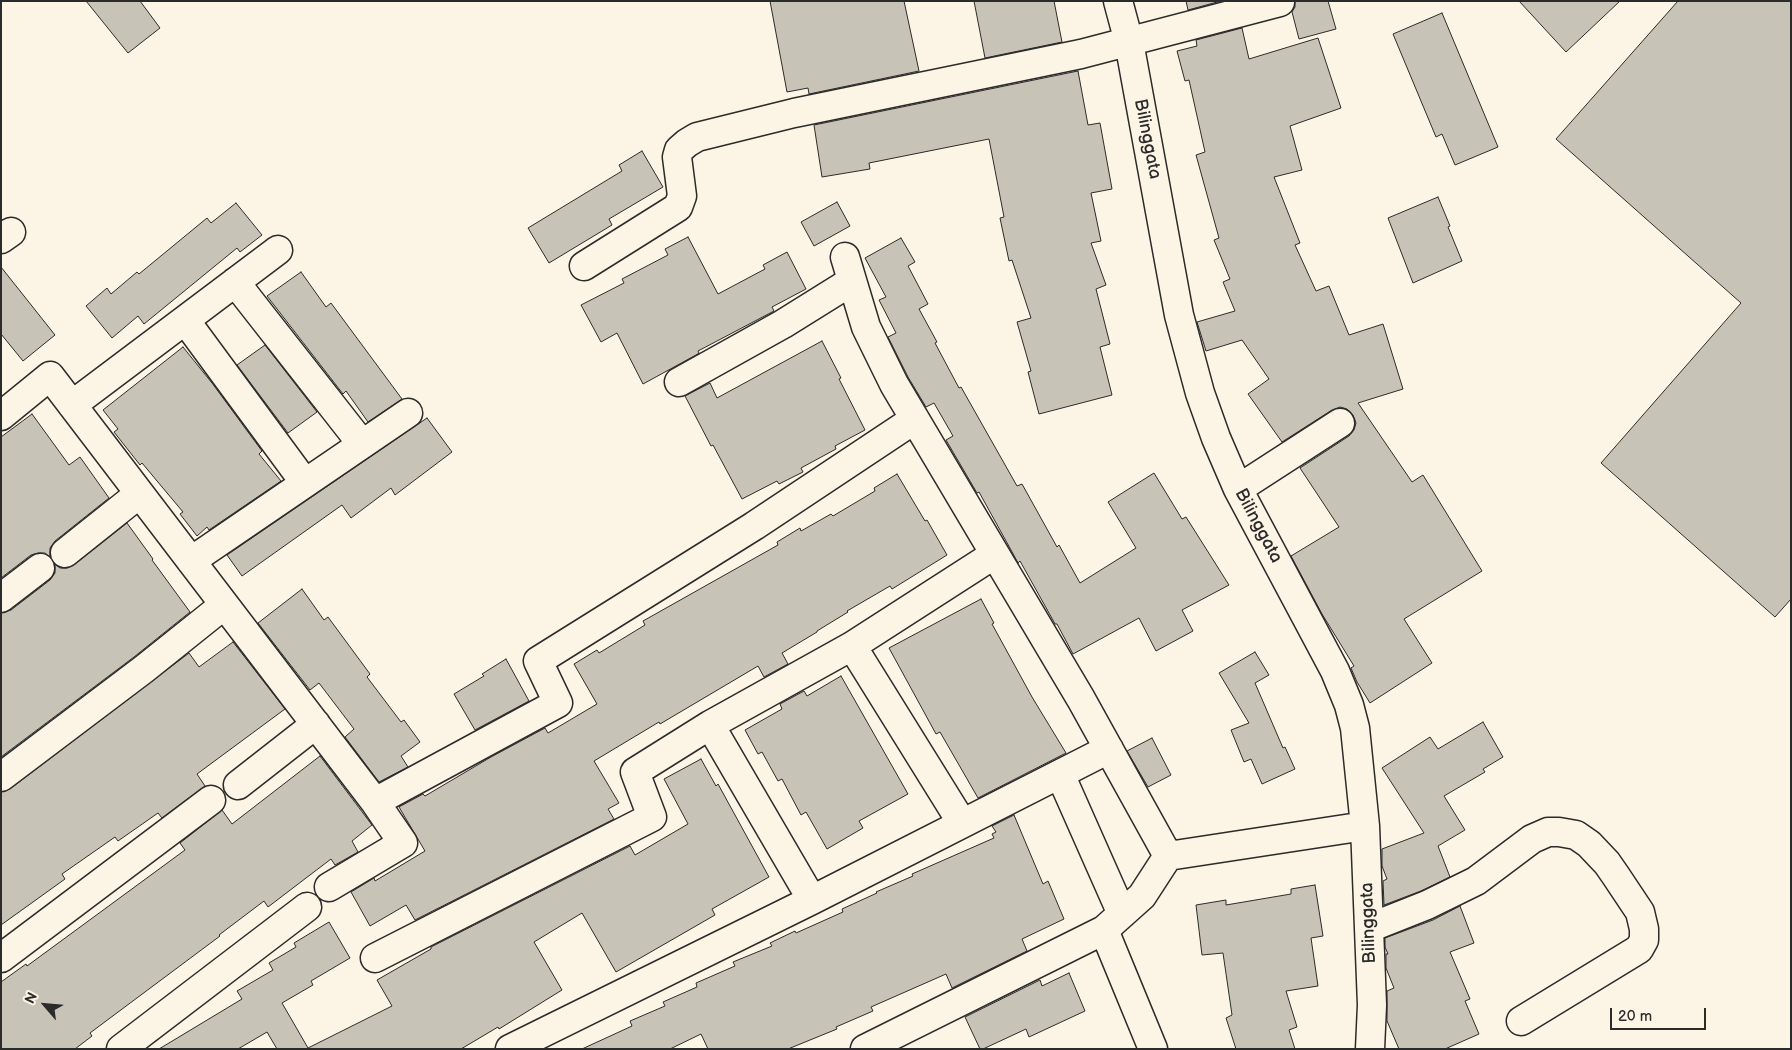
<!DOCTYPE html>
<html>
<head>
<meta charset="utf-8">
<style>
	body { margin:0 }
	#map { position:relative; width:1792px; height:1050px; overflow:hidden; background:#fcf5e5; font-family:"Balsamiq Sans",sans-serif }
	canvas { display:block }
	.frame { position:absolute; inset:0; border:2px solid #2b2b2b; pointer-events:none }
	.north { position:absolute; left:20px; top:980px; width:50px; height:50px; -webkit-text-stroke:4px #fcf5e5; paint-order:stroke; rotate:297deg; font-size:14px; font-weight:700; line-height:20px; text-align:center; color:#2b2b2b }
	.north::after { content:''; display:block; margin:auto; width:18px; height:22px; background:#2b2b2b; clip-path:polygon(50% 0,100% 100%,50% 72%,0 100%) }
	.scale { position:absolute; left:1610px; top:1008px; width:96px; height:22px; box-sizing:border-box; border:2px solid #2b2b2b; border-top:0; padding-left:6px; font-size:15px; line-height:18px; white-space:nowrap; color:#2b2b2b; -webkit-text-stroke:4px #fcf5e5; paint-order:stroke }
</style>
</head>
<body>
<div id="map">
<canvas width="1792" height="1050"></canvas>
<div class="frame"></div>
<div class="north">N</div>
<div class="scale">20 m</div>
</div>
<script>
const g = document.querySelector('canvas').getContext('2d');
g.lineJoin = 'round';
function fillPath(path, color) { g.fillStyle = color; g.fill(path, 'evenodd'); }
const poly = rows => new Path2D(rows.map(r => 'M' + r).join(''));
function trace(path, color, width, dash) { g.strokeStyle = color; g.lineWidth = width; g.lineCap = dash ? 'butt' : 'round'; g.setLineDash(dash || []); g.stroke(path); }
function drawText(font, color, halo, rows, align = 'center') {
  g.font = font + ' "Balsamiq Sans",sans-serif'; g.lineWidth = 5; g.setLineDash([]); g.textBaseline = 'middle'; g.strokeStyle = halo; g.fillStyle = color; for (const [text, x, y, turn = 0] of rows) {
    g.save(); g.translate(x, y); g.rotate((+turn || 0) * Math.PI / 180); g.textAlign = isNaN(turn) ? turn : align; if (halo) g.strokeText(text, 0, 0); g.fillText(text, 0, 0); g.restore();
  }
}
const building = poly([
	[86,1,140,1,160,28,128,53,86,1],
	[770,1,904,1,919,71,809,94,808,88,787,92,770,1],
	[974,1,1054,1,1062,42,985,58,974,1],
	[1186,1,1221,1,1188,10,1186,1],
	[1295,1,1328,1,1336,29,1299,39,1292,12,1295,7,1295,1],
	[1519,1,1620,1,1566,52,1519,1],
	[1678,1,1791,1,1791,599,1775,617,1601,463,1741,303,1556,139,1678,1],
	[1442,13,1498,147,1455,165,1442,134,1436,137,1393,34,1442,13],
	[1242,28,1249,59,1318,38,1341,108,1290,126,1302,170,1274,177,1300,243,1295,245,1316,291,1329,286,1349,335,1383,324,1403,389,1358,403,1412,482,1423,475,1482,571,1404,619,1432,663,1370,703,1357,682,1351,668,1354,666,1322,614,1291,556,1339,527,1300,468,1349,436,1354,430,1356,423,1353,415,1347,409,1340,407,1332,410,1282,442,1248,394,1269,379,1242,340,1206,351,1197,322,1235,311,1223,282,1230,279,1214,240,1219,238,1196,155,1205,152,1189,80,1185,81,1177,51,1197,46,1196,40,1242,28],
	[1078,71,1088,125,1100,123,1112,189,1091,193,1101,241,1091,243,1106,285,1096,289,1110,344,1100,347,1112,395,1039,414,1028,372,1031,371,1017,322,1031,318,1012,260,1009,261,1000,218,1004,217,989,139,869,163,870,169,822,177,814,125,1078,71],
	[642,151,663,187,609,219,612,225,549,263,528,228,622,171,619,165,642,151],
	[1438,197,1450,226,1448,227,1462,261,1413,283,1388,218,1438,197],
	[837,202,850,226,814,246,801,222,837,202],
	[236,203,262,235,240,252,237,248,144,324,138,316,112,338,86,306,107,288,111,294,137,272,139,274,207,218,211,223,236,203],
	[688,237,718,294,765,269,763,265,787,252,806,289,772,307,774,311,698,351,699,353,696,355,643,384,617,333,601,342,581,305,624,283,622,279,668,255,665,249,688,237],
	[901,238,915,262,908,266,928,304,919,309,937,342,935,343,959,388,961,387,1017,486,1022,484,1057,547,1059,545,1080,583,1136,548,1108,502,1154,473,1182,519,1186,517,1229,585,1182,610,1193,631,1156,651,1139,618,1073,654,1057,624,1055,624,1054,622,1020,561,1018,563,1011,550,979,492,977,493,946,440,953,436,934,403,926,407,908,377,888,337,896,333,879,300,886,297,865,258,901,238],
	[1,267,55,335,23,361,1,334,1,267],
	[301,272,326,307,331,303,402,399,368,422,346,391,343,394,267,296,301,272],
	[822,341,841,378,839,379,865,430,835,446,836,449,801,468,803,472,779,484,777,481,742,499,713,445,711,446,685,396,710,383,717,398,822,341],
	[265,345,317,412,288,433,237,365,265,345],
	[183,347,212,383,262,451,259,454,281,481,209,530,207,527,197,536,180,514,183,512,142,463,140,465,114,432,118,429,103,410,183,347],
	[32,414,69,465,80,457,109,498,55,541,50,548,50,557,45,553,38,553,31,555,1,578,1,437,32,414],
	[427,418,452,452,395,495,391,488,351,518,342,505,242,576,227,555,427,418],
	[897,474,925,521,927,520,947,555,892,589,890,586,847,611,848,612,817,631,817,632,782,653,788,664,764,677,758,666,660,724,659,722,594,761,619,803,608,809,614,819,415,920,406,905,370,926,351,892,374,878,375,881,425,851,399,807,423,794,425,796,491,757,545,728,548,733,597,704,574,664,597,650,599,653,645,625,643,621,778,545,777,542,800,528,801,531,831,514,833,516,875,491,874,488,897,474],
	[127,523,153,559,152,560,190,612,134,657,1,757,1,613,11,610,50,580,55,573,55,564,60,568,67,568,74,565,127,523],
	[302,589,324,620,328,617,370,674,367,677,401,722,404,720,420,742,401,756,408,767,379,782,345,737,354,729,319,683,310,690,258,623,302,589],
	[981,599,994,623,992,624,1032,697,1066,753,978,798,940,732,936,734,889,648,981,599],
	[233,642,285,709,197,774,205,786,162,818,158,813,118,841,115,837,62,874,65,879,1,925,1,792,10,789,189,653,199,667,233,642],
	[1255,652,1269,675,1255,683,1283,748,1285,747,1295,769,1262,784,1251,759,1244,762,1231,730,1249,723,1219,673,1255,652],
	[506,659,529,701,475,730,454,694,484,676,482,674,506,659],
	[841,676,908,794,859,821,863,828,827,849,806,812,801,815,782,779,778,781,762,752,758,754,745,730,782,709,780,704,804,691,807,696,841,676],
	[1483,722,1503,757,1483,769,1485,772,1444,796,1465,830,1438,846,1450,877,1421,891,1384,905,1383,881,1387,879,1382,866,1382,849,1424,833,1382,768,1430,737,1438,749,1483,722],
	[1152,738,1171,775,1148,787,1127,751,1152,738],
	[320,756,372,825,352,841,358,852,335,865,331,859,268,907,264,901,219,935,220,936,90,1033,92,1036,75,1049,1,1049,1,982,26,964,27,966,185,850,180,843,222,810,232,824,320,756],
	[701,759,716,786,718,784,769,877,712,909,715,915,616,972,582,913,534,942,562,990,499,1029,498,1027,461,1049,277,1049,267,1032,238,1049,159,1049,242,999,237,991,273,970,269,963,296,947,294,943,329,922,350,958,311,981,313,985,282,1003,308,1048,392,1006,377,980,431,949,431,947,630,846,635,855,688,824,664,779,701,759],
	[1014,815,1043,884,1048,881,1064,919,1022,939,1027,951,952,988,946,974,871,1007,873,1011,836,1027,837,1029,788,1049,708,1049,701,1034,670,1049,582,1049,632,1026,630,1021,665,1006,663,1002,697,987,696,983,735,966,733,962,772,946,770,943,795,931,796,933,843,912,842,909,877,893,876,892,913,876,912,874,994,838,992,834,996,832,992,826,1014,815],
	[1315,885,1323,936,1311,938,1318,986,1286,991,1297,1027,1289,1030,1295,1049,1236,1049,1226,1018,1232,1015,1223,953,1202,955,1196,905,1226,900,1226,905,1291,894,1291,889,1315,885],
	[1460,906,1474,943,1450,952,1470,999,1465,1001,1479,1034,1445,1049,1399,1049,1387,1021,1387,991,1394,988,1386,968,1386,954,1388,954,1385,947,1385,938,1433,920,1460,906],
	[1069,973,1085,1011,1029,1037,1026,1029,983,1049,980,1049,965,1017,1040,980,1042,986,1069,973]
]);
const minor = poly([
	[1118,1,1129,42,1179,315,1200,393,1216,438,1238,489,1335,671,1349,705,1355,728,1365,826,1372,1005,1370,1049],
	[1,239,11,232],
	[845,257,866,327,894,384,1081,699,1168,856,1365,826],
	[584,266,678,207,682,196,677,157,679,150,687,143,697,137,794,113,1081,54,1280,2],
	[235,282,362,444],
	[185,320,305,483],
	[679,382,783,324,852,281],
	[72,405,278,250],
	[1,416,50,376,375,802,558,703,538,661,754,526,915,419],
	[1238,489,1340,423],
	[65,553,139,494],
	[191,561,408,413],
	[1,598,40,568],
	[852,646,962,823],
	[1060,774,1122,914],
	[1,777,144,669,224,605],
	[238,785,316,724],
	[329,887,403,843,375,802],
	[812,900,710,725,852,646,995,554],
	[1369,928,1427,905,1476,881,1532,839,1548,832,1559,832,1576,835,1589,844,1607,863,1616,876,1640,912,1644,929,1644,940,1639,949,1521,1021],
	[1104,930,1153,1049],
	[1,958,211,800],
	[375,958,652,817,635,772,710,725],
	[121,1049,307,907],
	[510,1049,812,900,1109,749],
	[865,1049,1104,930,1142,896,1168,856]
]);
const streetNames = [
	["Bilinggata",1147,139,79],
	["Bilinggata",1258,526,62],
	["Bilinggata",1369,923,-92]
];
fillPath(building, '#c8c3b7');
trace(building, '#2b2b2b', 1);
trace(minor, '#2b2b2b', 31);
trace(minor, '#fcf5e5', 28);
drawText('18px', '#2b2b2b', '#fcf5e5', streetNames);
</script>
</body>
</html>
